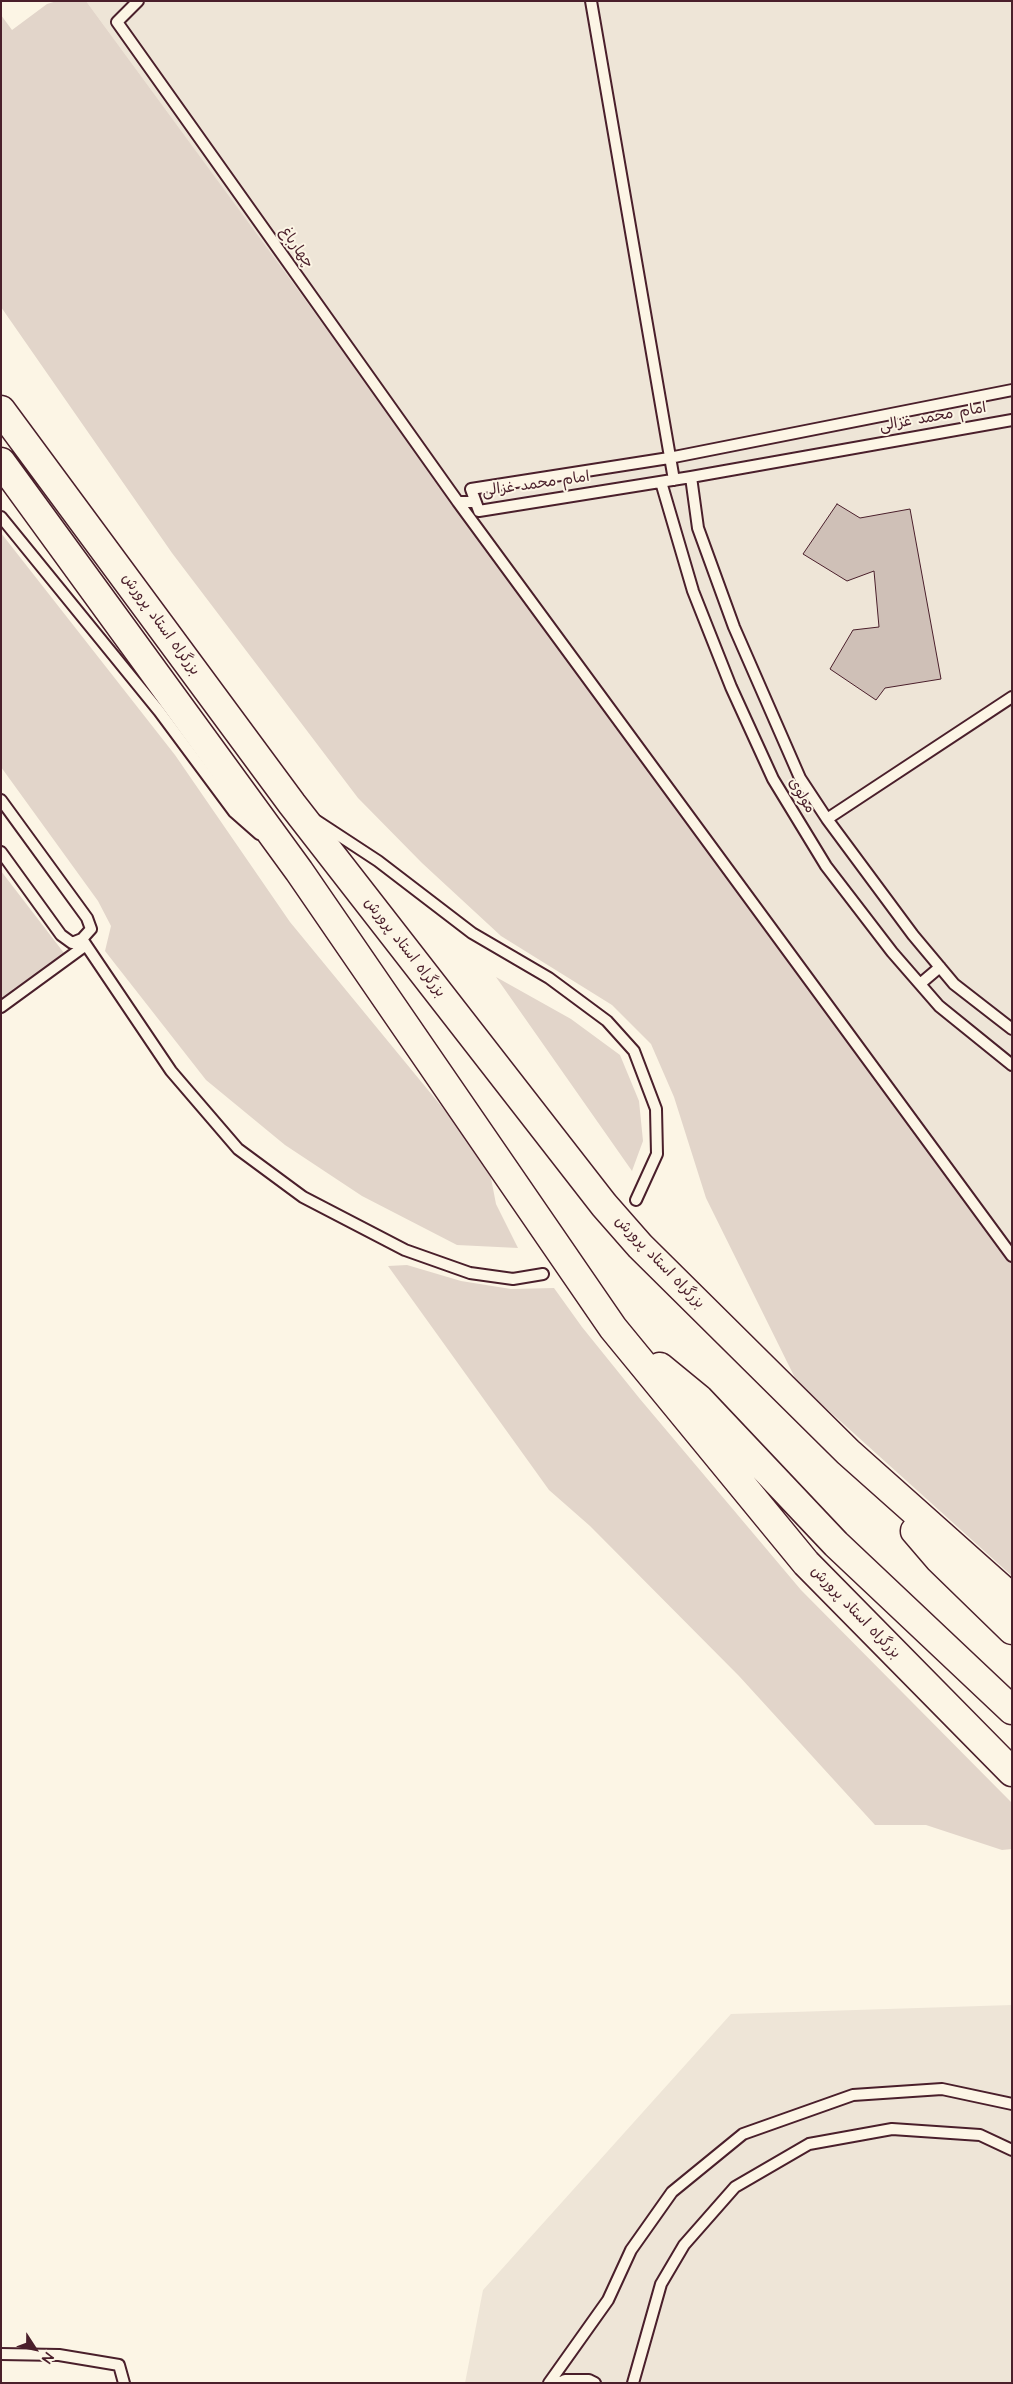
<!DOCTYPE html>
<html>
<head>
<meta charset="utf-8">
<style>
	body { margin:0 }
	#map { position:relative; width:1013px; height:2384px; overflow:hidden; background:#fcf5e5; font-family:"Architects Daughter",sans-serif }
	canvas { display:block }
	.frame { position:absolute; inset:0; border:2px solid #4a1f2b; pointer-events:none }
	.north { position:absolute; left:10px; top:2324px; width:50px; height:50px; -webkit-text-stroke:4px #fcf5e5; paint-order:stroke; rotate:125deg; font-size:14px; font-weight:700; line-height:20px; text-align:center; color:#4a1f2b }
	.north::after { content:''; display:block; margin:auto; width:18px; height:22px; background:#4a1f2b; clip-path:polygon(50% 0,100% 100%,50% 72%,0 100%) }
</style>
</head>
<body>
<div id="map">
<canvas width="1013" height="2384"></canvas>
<div class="frame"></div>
<div class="north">N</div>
</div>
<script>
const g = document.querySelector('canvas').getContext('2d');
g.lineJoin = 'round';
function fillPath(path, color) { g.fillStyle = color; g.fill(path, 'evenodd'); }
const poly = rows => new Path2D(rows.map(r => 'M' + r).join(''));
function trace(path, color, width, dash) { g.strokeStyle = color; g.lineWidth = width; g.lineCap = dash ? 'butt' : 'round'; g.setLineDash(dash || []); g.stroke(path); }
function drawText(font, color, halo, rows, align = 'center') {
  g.font = font + ' "Architects Daughter","Playpen Sans Arabic",sans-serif'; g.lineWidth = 4; g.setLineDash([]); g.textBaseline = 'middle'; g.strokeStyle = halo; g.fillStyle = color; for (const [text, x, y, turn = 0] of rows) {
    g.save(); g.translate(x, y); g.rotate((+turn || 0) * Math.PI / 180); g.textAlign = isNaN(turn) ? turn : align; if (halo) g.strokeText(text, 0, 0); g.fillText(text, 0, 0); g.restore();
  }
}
const built = poly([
	[86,1,1012,1,1012,1263,451,499],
	[1012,2005,1012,2383,465,2383,483,2290,731,2014]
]);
const green = poly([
	[57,1,86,1,1012,1263,1012,1576,797,1382,706,1198,674,1097,651,1044,612,1005,501,936,422,863,358,798,172,553,1,307,1,15,12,30,47,4],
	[1,533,175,755,290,922,465,1135,490,1173,496,1204,518,1248,457,1245,362,1196,285,1145,206,1080,105,951,111,926,98,901,1,767],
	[1,871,64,953,1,1001],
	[496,977,571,1019,620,1055,639,1101,643,1141,632,1171],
	[407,1265,461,1281,511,1289,554,1288,582,1327,640,1399,801,1590,1012,1803,1012,1849,1002,1850,926,1825,875,1825,739,1676,590,1526,549,1490,388,1266]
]);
const building = poly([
	[837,504,860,518,910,509,941,679,885,688,876,700,830,669,853,630,879,627,874,571,847,581,803,554,837,504]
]);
const service = poly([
	[138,1,117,22,458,502,475,502],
	[591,1,674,480],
	[1012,390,669,458,471,489,479,511,691,477,1012,420],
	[691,477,698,528,734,627,800,778,827,819,913,935,954,984,1012,1029],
	[661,482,693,591,731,687,773,779,826,866,892,952,939,1006,1012,1065],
	[458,502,1012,1256],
	[1,517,159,711,234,812,259,834],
	[1,800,87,918,91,929,82,939,72,943,61,935,1,852],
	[827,819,1012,697],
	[317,821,378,861,472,933,549,978,607,1021,634,1051,656,1109,657,1154,636,1200],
	[82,939,171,1071,238,1149,303,1197,405,1250,470,1273,513,1279,543,1274],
	[920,984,940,967],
	[1,1007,86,945],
	[1,2354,59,2355,119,2365,124,2383],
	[549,2383,608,2300,631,2250,672,2192,743,2134,853,2095,942,2089,1012,2104],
	[559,2383,565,2380,589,2380,595,2383],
	[633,2383,661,2284,684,2245,735,2187,809,2144,892,2129,980,2135,1012,2150]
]);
const trunk = poly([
	[1,410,292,804,604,1205,640,1246,848,1452,1012,1598],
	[1,462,299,871,613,1328,806,1563,1012,1772],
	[660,1367,699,1399,836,1544,1012,1710],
	[915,1531,939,1559,1012,1630]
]);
const streetNames = [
	["چهارباغ",296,248,55],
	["امام محمد غزالی",933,418,-10],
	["امام محمد غزالی",536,485,-8],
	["بزرگراه استاد پرورش",160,625,54],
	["مولوی",801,796,59],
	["بزرگراه استاد پرورش",404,948,52],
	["بزرگراه استاد پرورش",659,1263,46],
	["بزرگراه استاد پرورش",855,1613,46]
];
fillPath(built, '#eee5d7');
fillPath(green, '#e2d5ca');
fillPath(building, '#cfc0b7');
trace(building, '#4a1f2b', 1);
trace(service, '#4a1f2b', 14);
trace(trunk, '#4a1f2b', 31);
trace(service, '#fcf5e5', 10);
trace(trunk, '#fcf5e5', 28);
drawText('15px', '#4a1f2b', '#fcf5e5', streetNames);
</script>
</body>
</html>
